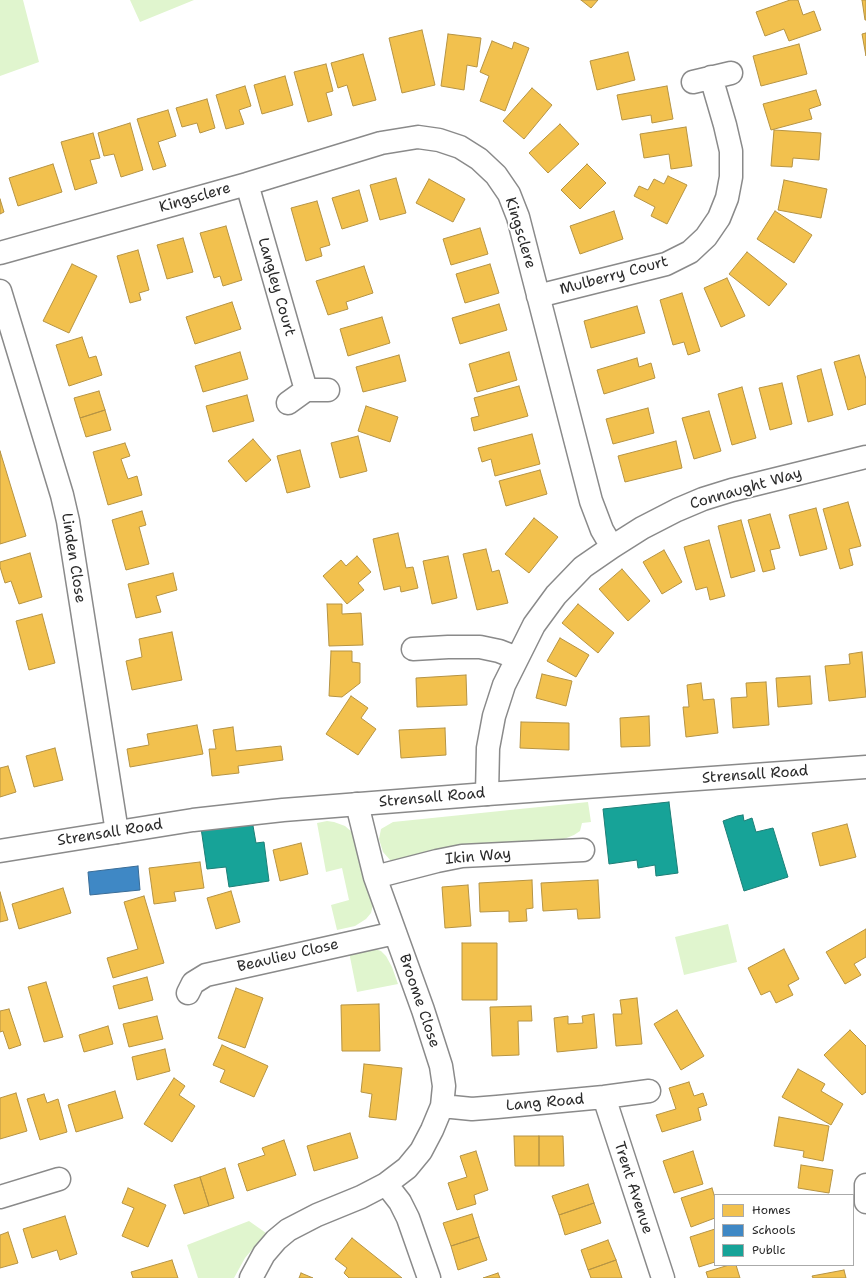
<!DOCTYPE html>
<html>
<head>
<meta charset="utf-8">
<style>
	body { margin:0 }
	#map { position:relative; width:866px; height:1278px; overflow:hidden; background:#fff; font-family:"Shantell Sans",sans-serif }
	canvas { display:block }
	.legend { position:absolute; left:714px; top:1194px; width:140px; height:72px; box-sizing:border-box; background:#fff; border:1px solid #aaa; margin:0; padding:5px 7px; list-style:none; font-size:12px; color:#2b2b2b }
	.legend li { display:flex; align-items:center; gap:8px; height:20px }
	.legend b { width:20px; border:1px solid #aaa }
</style>
</head>
<body>
<div id="map">
<canvas width="866" height="1278"></canvas>
<ul class="legend">
<li><b style="height:11px;background:#f2c14e"></b>Homes</li>
<li><b style="height:11px;background:#3f88c5"></b>Schools</li>
<li><b style="height:11px;background:#17a398"></b>Public</li>
</ul>
</div>
<script>
const g = document.querySelector('canvas').getContext('2d');
g.lineJoin = 'round';
function fillPath(path, color) { g.fillStyle = color; g.fill(path, 'evenodd'); }
const poly = rows => new Path2D(rows.map(r => 'M' + r).join(''));
function trace(path, color, width, dash) { g.strokeStyle = color; g.lineWidth = width; g.lineCap = dash ? 'butt' : 'round'; g.setLineDash(dash || []); g.stroke(path); }
function drawText(font, color, halo, rows, align = 'center') {
  g.font = font + ' "Shantell Sans",sans-serif'; g.lineWidth = 4; g.setLineDash([]); g.textBaseline = 'middle'; g.strokeStyle = halo; g.fillStyle = color; for (const [text, x, y, turn = 0] of rows) {
    g.save(); g.translate(x, y); g.rotate((+turn || 0) * Math.PI / 180); g.textAlign = isNaN(turn) ? turn : align; if (halo) g.strokeText(text, 0, 0); g.fillText(text, 0, 0); g.restore();
  }
}
const green = poly([
	[0,0,23,0,39,62,0,76],
	[130,0,194,0,140,22],
	[588,802,591,822,582,823,580,831,574,835,559,841,401,861,391,861,383,852,379,839,381,829,393,822],
	[327,821,334,822,345,826,353,833,374,901,371,913,366,919,355,926,337,930,331,905,349,900,342,868,326,872,317,823],
	[728,924,737,962,684,975,675,937],
	[368,947,381,951,386,956,392,967,398,984,357,992,349,952],
	[249,1221,266,1233,245,1258,234,1278,198,1278,187,1245]
]);
const homes = poly([
	[581,0,598,0,591,8,581,0],
	[790,0,798,0,803,15,814,11,821,30,789,41,784,29,765,36,756,12,790,0],
	[862,0,866,0,866,20,865,20,862,0],
	[422,30,435,85,402,93,389,38,422,30],
	[866,33,866,56,862,34,866,33],
	[448,34,481,38,477,67,467,65,464,90,441,86,448,34],
	[492,41,512,49,514,42,529,48,505,111,480,101,489,76,480,72,492,41],
	[799,44,807,74,761,86,753,56,799,44],
	[628,52,635,80,597,90,590,61,628,52],
	[363,54,376,100,353,106,347,85,338,88,331,63,363,54],
	[326,64,333,91,326,93,332,115,308,122,294,72,326,64],
	[285,76,293,105,262,114,254,85,285,76],
	[245,86,251,106,239,110,244,124,226,129,216,95,245,86],
	[667,86,673,119,652,123,651,115,622,120,617,95,667,86],
	[532,88,552,105,524,139,503,121,532,88],
	[816,90,821,105,809,109,812,119,771,130,763,104,816,90],
	[207,99,215,128,200,133,197,123,182,127,176,108,207,99],
	[168,110,176,136,158,142,166,166,153,170,137,119,168,110],
	[130,123,143,170,121,177,114,154,104,156,98,133,130,123],
	[560,124,579,144,548,173,529,153,560,124],
	[686,127,692,166,671,169,669,154,644,158,640,134,686,127],
	[774,130,821,133,819,160,793,158,792,167,771,166,774,130],
	[93,133,100,158,90,160,97,183,75,190,61,142,93,133],
	[53,164,62,192,18,206,9,178,53,164],
	[587,164,606,183,580,209,561,190,587,164],
	[668,176,687,185,667,224,651,216,655,207,634,196,639,186,648,190,654,179,664,184,668,176],
	[396,178,406,213,380,220,370,185,396,178],
	[429,179,465,199,453,222,416,203,429,179],
	[784,180,827,189,821,218,778,210,784,180],
	[359,190,368,221,342,229,332,198,359,190],
	[0,199,4,212,0,214,0,199],
	[317,201,330,245,320,248,322,256,306,261,291,208,317,201],
	[614,211,623,239,580,254,570,226,614,211],
	[775,211,812,235,794,263,757,239,775,211],
	[226,226,242,280,223,286,220,276,214,278,200,233,226,226],
	[480,228,488,254,451,265,443,239,480,228],
	[183,238,193,272,167,279,157,245,183,238],
	[138,250,149,290,139,293,141,300,130,303,117,256,138,250],
	[747,252,787,284,769,306,729,274,747,252],
	[72,264,97,276,69,333,43,321,72,264],
	[490,264,499,293,465,303,456,274,490,264],
	[364,266,373,293,346,302,348,309,328,315,316,281,364,266],
	[727,278,745,316,721,327,704,288,727,278],
	[682,293,700,351,688,355,684,342,673,345,660,300,682,293],
	[232,302,241,329,195,344,186,317,232,302],
	[499,304,507,330,460,344,452,318,499,304],
	[637,306,645,333,591,348,584,321,637,306],
	[382,317,390,343,348,356,340,329,382,317],
	[82,337,89,358,96,356,102,375,69,386,56,345,82,337],
	[240,352,248,379,203,392,195,366,240,352],
	[509,352,517,380,477,392,469,364,509,352],
	[399,355,406,381,363,392,356,367,399,355],
	[859,355,866,379,866,404,848,410,834,362,859,355],
	[637,358,639,367,651,363,655,378,604,394,597,370,637,358],
	[821,369,833,415,808,422,797,376,821,369],
	[782,383,792,424,770,430,759,388,782,383],
	[519,386,528,416,474,431,471,418,479,416,474,398,519,386],
	[742,387,756,438,732,445,718,394,742,387],
	[99,391,105,410,80,418,74,398,99,391],
	[247,395,254,421,213,432,206,406,247,395],
	[366,406,398,417,390,442,358,431,366,406],
	[648,408,654,433,613,444,606,419,648,408],
	[105,410,111,430,86,437,80,418,105,410],
	[709,411,721,451,694,459,682,418,709,411],
	[532,434,540,464,495,476,491,459,482,462,478,448,532,434],
	[358,436,367,471,340,478,331,443,358,436],
	[253,439,271,460,246,482,228,461,253,439],
	[676,441,682,468,625,482,618,456,676,441],
	[125,443,130,456,121,459,128,479,137,476,142,495,108,505,93,452,125,443],
	[300,450,310,487,287,493,277,456,300,450],
	[0,451,26,536,0,544,0,451],
	[540,470,547,494,506,506,499,481,540,470],
	[848,502,861,546,849,549,853,565,840,569,823,509,848,502],
	[816,508,827,549,800,556,789,515,816,508],
	[142,511,146,525,139,527,149,564,126,570,112,520,142,511],
	[770,514,780,548,770,550,775,569,763,572,748,520,770,514],
	[534,518,558,537,529,573,505,554,534,518],
	[741,520,755,571,731,578,718,526,741,520],
	[398,533,406,568,413,567,418,588,401,592,400,586,384,590,373,539,398,533],
	[709,540,725,596,710,600,707,587,696,590,684,547,709,540],
	[486,549,492,572,499,570,508,603,477,610,463,554,486,549],
	[664,550,682,582,662,594,643,562,664,550],
	[30,553,42,597,19,604,11,581,5,583,0,567,0,562,30,553],
	[357,556,371,572,358,583,364,590,347,604,323,576,341,560,346,566,357,556],
	[448,556,457,598,432,604,423,561,448,556],
	[622,569,650,601,628,621,599,589,622,569],
	[173,573,177,590,156,596,161,612,136,618,128,584,173,573],
	[327,604,342,604,342,614,361,613,363,645,329,646,327,604],
	[578,604,614,633,598,653,562,623,578,604],
	[42,614,55,663,29,670,16,621,42,614],
	[172,632,182,680,132,690,126,661,142,657,139,639,172,632],
	[560,638,589,655,576,677,547,661,560,638],
	[331,651,352,651,352,662,360,663,360,683,342,697,329,696,331,651],
	[862,652,866,697,829,701,825,666,850,664,849,654,862,652],
	[542,674,572,681,566,706,536,698,542,674],
	[466,675,467,705,417,707,416,678,466,675],
	[810,676,812,704,778,707,776,678,810,676],
	[766,682,769,725,733,728,731,698,747,697,746,683,766,682],
	[701,683,703,700,714,699,718,733,686,737,683,707,689,707,687,685,701,683],
	[351,696,368,708,361,718,376,729,358,755,326,734,351,696],
	[649,716,650,746,621,747,620,718,649,716],
	[521,722,569,723,569,750,520,748,521,722],
	[197,725,203,754,130,767,127,749,149,745,147,734,197,725],
	[233,727,236,751,281,746,283,760,238,766,239,773,212,776,209,749,216,749,213,730,233,727],
	[445,728,446,755,401,758,399,730,445,728],
	[55,748,63,780,34,787,26,756,55,748],
	[8,766,16,792,0,797,0,768,8,766],
	[847,824,856,857,820,866,812,833,847,824],
	[301,843,308,874,280,881,273,850,301,843],
	[200,862,204,888,174,892,176,901,154,904,149,868,200,862],
	[532,880,533,908,526,909,527,921,509,922,509,911,480,912,479,883,532,880],
	[598,880,600,918,578,919,577,909,543,911,541,883,598,880],
	[468,885,471,926,445,928,442,887,468,885],
	[63,888,71,913,19,929,12,904,63,888],
	[231,891,240,922,216,929,207,898,231,891],
	[0,892,8,920,0,922,0,892],
	[144,896,164,963,113,978,107,958,138,949,124,902,144,896],
	[866,929,866,957,854,964,861,975,845,984,826,952,866,929],
	[462,943,497,943,497,1000,462,1000,462,943],
	[784,949,799,979,788,985,793,995,776,1003,770,991,761,995,748,968,784,949],
	[147,977,153,1000,119,1009,113,986,147,977],
	[46,982,63,1037,44,1042,28,987,46,982],
	[236,988,263,998,245,1048,218,1038,236,988],
	[637,998,642,1044,616,1046,613,1014,622,1014,620,1000,637,998],
	[379,1004,380,1051,342,1051,341,1005,379,1004],
	[531,1006,532,1021,518,1021,519,1055,492,1056,490,1007,531,1006],
	[9,1009,21,1045,9,1049,3,1031,0,1032,0,1011,9,1009],
	[677,1010,704,1056,681,1070,654,1024,677,1010],
	[594,1014,597,1048,557,1052,554,1018,568,1016,568,1024,583,1023,582,1016,594,1014],
	[157,1016,163,1039,129,1047,123,1024,157,1016],
	[108,1026,113,1044,84,1052,79,1035,108,1026],
	[850,1030,866,1046,866,1092,862,1095,824,1055,850,1030],
	[222,1045,268,1066,254,1097,220,1082,225,1070,213,1065,222,1045],
	[165,1049,170,1071,137,1080,132,1057,165,1049],
	[364,1064,402,1068,396,1120,369,1117,372,1094,361,1092,364,1064],
	[798,1069,825,1084,821,1091,843,1104,831,1125,782,1097,798,1069],
	[174,1078,185,1086,179,1095,195,1106,172,1142,144,1124,174,1078],
	[689,1082,694,1096,703,1093,707,1105,698,1108,701,1120,662,1132,656,1115,676,1109,669,1088,689,1082],
	[115,1091,123,1118,76,1132,68,1105,115,1091],
	[16,1093,27,1131,0,1139,0,1098,16,1093],
	[44,1094,47,1103,58,1099,67,1132,40,1140,27,1099,44,1094],
	[779,1117,829,1126,823,1161,803,1157,804,1151,774,1146,779,1117],
	[350,1133,358,1158,314,1171,307,1146,350,1133],
	[514,1136,539,1136,539,1166,515,1166,514,1136],
	[539,1136,563,1136,564,1166,539,1166,539,1136],
	[284,1140,296,1175,247,1191,238,1164,265,1155,262,1148,284,1140],
	[476,1151,488,1190,474,1195,476,1204,457,1210,448,1183,467,1177,460,1156,476,1151],
	[693,1151,703,1184,674,1193,663,1161,693,1151],
	[801,1165,833,1170,829,1193,798,1188,801,1165],
	[225,1168,234,1198,209,1206,200,1177,225,1168],
	[200,1177,209,1206,184,1214,174,1185,200,1177],
	[588,1184,594,1203,559,1215,552,1196,588,1184],
	[128,1188,166,1205,148,1247,122,1236,134,1208,122,1203,128,1188],
	[712,1188,715,1198,715,1218,691,1227,681,1198,712,1188],
	[594,1203,601,1223,565,1235,559,1215,594,1203],
	[472,1214,479,1237,451,1246,443,1223,472,1214],
	[65,1216,77,1254,60,1260,57,1250,32,1258,23,1229,65,1216],
	[715,1229,715,1262,699,1267,690,1237,715,1229],
	[8,1232,18,1263,0,1268,0,1235,8,1232],
	[479,1237,487,1260,458,1270,451,1246,479,1237],
	[352,1238,402,1278,349,1278,344,1273,347,1268,335,1259,352,1238],
	[608,1240,616,1260,588,1270,581,1250,608,1240],
	[172,1260,178,1278,133,1278,131,1272,172,1260],
	[616,1260,622,1278,591,1278,588,1270,616,1260],
	[729,1265,736,1265,740,1278,708,1278,706,1272,729,1265],
	[844,1270,846,1278,813,1278,812,1276,844,1270],
	[301,1273,313,1278,299,1278,301,1273],
	[498,1273,500,1278,483,1278,498,1273]
]);
const schools = poly([
	[138,866,140,890,90,895,88,872,138,866]
]);
const public = poly([
	[669,802,678,873,656,876,655,865,638,868,637,860,609,864,603,809,669,802],
	[743,815,744,821,752,818,756,832,773,828,788,877,744,891,723,821,737,816,743,815],
	[252,820,256,843,264,842,269,881,229,887,226,867,207,869,201,828,252,820]
]);
const minor = poly([
	[693,82,731,73],
	[247,184,306,390],
	[0,253,247,184,381,143,418,137,439,140,460,147,479,159,496,175,509,194,518,217,591,501,602,530,612,547],
	[0,291,62,495,68,521,117,832],
	[538,296,666,264,690,252,706,237,719,218,727,198,731,177,731,151,725,125,711,77],
	[288,403,306,390,328,390],
	[413,649,448,647,480,647,499,651,517,658],
	[487,794,488,748,494,716,504,685,534,625,556,595,583,567,612,547,642,528,677,510,703,499,732,490,866,457],
	[375,877,437,861,462,856,583,850],
	[188,993,193,983,206,975,395,933],
	[604,1097,663,1278],
	[442,1106,472,1109,497,1107,604,1097,649,1091],
	[386,1184,400,1202,408,1218,429,1278],
	[866,1185,866,1202],
	[0,1197,59,1179],
	[251,1278,264,1254,276,1240,288,1230,317,1215,361,1197,386,1184,407,1168,421,1151,432,1130,442,1106,444,1086,441,1066,423,1010,375,877,357,804]
]);
const tertiary = poly([
	[0,851,193,820,283,810,487,794,866,767]
]);
const streetNames = [
	["Kingsclere",195,198,-16],
	["Kingsclere",520,233,73],
	["Mulberry Court",614,276,-15],
	["Langley Court",276,287,74],
	["Connaught Way",746,489,-16],
	["Linden Close",73,558,81],
	["Strensall Road",755,775,-4],
	["Strensall Road",432,798,-5],
	["Strensall Road",110,833,-9],
	["Ikin Way",478,857,-5],
	["Beaulieu Close",288,956,-13],
	["Broome Close",419,1001,71],
	["Lang Road",545,1103,-5],
	["Trent Avenue",633,1188,72]
];
fillPath(green, '#e0f5ce');
fillPath(homes, '#f2c14e');
trace(homes, '#b69444', 1);
fillPath(schools, '#3f88c5');
trace(schools, '#396c97', 1);
fillPath(public, '#17a398');
trace(public, '#1d7f77', 1);
trace(minor, '#8a8a8a', 25);
trace(tertiary, '#8a8a8a', 25);
trace(minor, '#fff', 22);
trace(tertiary, '#fff', 22);
drawText('15px', '#2b2b2b', '#fff', streetNames);
</script>
</body>
</html>
